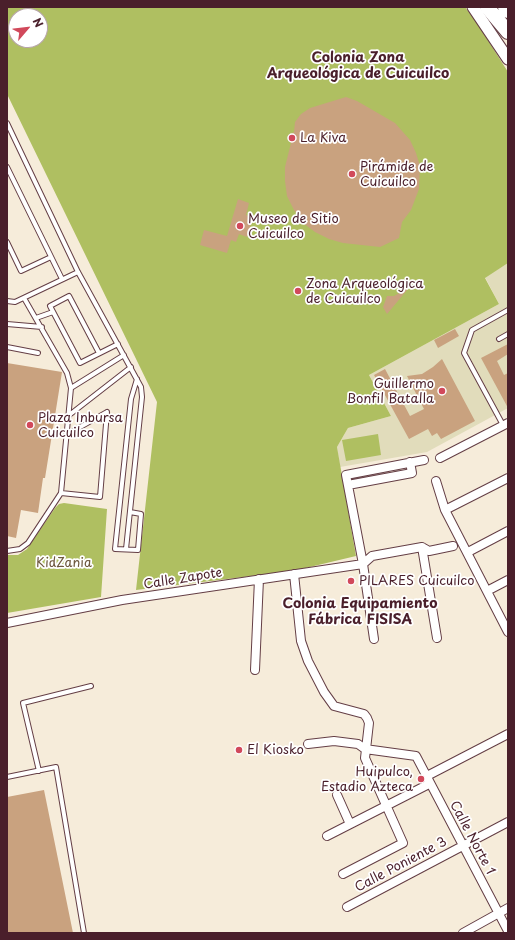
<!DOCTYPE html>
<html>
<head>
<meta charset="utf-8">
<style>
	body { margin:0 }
	#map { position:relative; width:515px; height:940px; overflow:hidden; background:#f6ecda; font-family:"Playpen Sans",sans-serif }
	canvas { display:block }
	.frame { position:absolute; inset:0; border:8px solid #4a1f2b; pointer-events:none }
	.north { position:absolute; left:8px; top:8px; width:40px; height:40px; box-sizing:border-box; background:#fff; border:1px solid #b7a5aa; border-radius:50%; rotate:62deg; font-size:11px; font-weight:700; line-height:16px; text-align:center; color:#4a1f2b }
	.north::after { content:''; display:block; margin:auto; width:14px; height:18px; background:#d1495b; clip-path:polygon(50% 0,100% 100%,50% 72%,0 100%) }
</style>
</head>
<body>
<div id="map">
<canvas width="515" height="940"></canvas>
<div class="frame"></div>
<div class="north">N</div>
</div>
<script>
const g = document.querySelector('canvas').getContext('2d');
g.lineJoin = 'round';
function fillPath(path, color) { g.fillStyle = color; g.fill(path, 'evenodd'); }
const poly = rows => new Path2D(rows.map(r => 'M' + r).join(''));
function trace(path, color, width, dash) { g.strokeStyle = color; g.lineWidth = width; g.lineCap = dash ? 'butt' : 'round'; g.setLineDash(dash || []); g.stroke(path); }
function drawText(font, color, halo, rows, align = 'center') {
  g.font = font + ' "Playpen Sans",sans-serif'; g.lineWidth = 3.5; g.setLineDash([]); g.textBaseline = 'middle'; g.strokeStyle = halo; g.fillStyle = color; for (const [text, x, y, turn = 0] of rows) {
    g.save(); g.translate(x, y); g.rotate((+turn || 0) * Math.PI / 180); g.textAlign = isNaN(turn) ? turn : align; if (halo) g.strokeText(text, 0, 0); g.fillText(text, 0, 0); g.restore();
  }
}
const built = poly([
	[508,263,508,408,427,452,340,467,337,447,348,428,391,416,369,375,499,304,485,277]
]);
const green = poly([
	[7,7,465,7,477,23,508,72,508,263,485,278,499,304,369,375,391,416,348,428,337,447,356,556,293,571,136,590,157,402,7,94],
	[16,16,40,16,40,40,16,40],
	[378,434,381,455,346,461,342,440],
	[64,503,107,509,101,597,7,613,7,555,18,555,27,549,55,508,59,504]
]);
const building = poly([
	[346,97,357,101,395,123,410,140,416,153,420,166,419,189,411,210,402,222,399,238,380,247,343,243,329,239,315,232,303,223,294,210,287,196,285,181,285,167,291,143,287,137,294,132,295,122,301,114,310,108],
	[238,199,249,203,246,215,253,217,247,237,239,234,236,242,231,240,227,253,200,245,204,230,227,236],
	[408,288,408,289,387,314,383,307,387,296,394,296],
	[455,329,459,336,438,348,434,340],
	[508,344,508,354,497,361,504,375,508,373,508,408,481,358],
	[442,359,475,421,441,439,437,433,432,436,428,429,409,439,374,375,385,369,410,416,424,409,407,376,422,374,433,367],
	[7,363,62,372,45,478,43,478,38,513,21,510,16,538,7,536],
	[44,790,73,933,7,933,7,797]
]);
const lane = poly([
	[7,123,78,272,141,387,142,397,126,549],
	[7,167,62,279],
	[7,242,21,271,51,257],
	[24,298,67,373,71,388,61,493],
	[7,301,15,302,78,272],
	[36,318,53,312],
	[7,324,42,327],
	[499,339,508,334],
	[7,347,38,353],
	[99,353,69,296,50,306,80,363,118,344],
	[71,388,124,355],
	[68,416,131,367],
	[503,425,464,353,472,330,508,310],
	[66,435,107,412],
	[130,512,141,514,138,550,115,549,131,399,137,379],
	[7,551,20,549,28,543,61,493,100,497,107,412],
	[39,771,23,703,91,686],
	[7,777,56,767,84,933]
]);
const street = poly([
	[440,458,508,423],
	[436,481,445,510,508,632],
	[348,485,412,473,410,462],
	[445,510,508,478],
	[422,547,437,638],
	[468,552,508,531],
	[363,564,372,556,422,547,429,551,453,546],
	[294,574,301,641,308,661,324,692,334,706,364,714,367,718,369,723,365,758,403,843,343,874],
	[487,591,508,580],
	[7,623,122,600,363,564],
	[374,639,363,564,346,475,424,460],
	[255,670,259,579],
	[308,744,334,741,358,744,365,749,416,756,508,931],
	[425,777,508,734],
	[337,795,350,824],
	[327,836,429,784],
	[347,907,508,822],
	[463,933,508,908]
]);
const secondary = poly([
	[473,7,508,59]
]);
const highway = poly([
	[487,7,508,32],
	[505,7,508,11]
]);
const markers = [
	[292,138,4,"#d1495b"],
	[352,174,4,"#d1495b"],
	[240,226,4,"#d1495b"],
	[298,291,4,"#d1495b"],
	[442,391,4,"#d1495b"],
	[30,425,4,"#d1495b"],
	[351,581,4,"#d1495b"],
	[239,750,4,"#d1495b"],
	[421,779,4,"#d1495b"]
];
const poiNames = [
	["La Kiva",300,138],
	["Pirámide de",360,167],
	["Cuicuilco",360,182],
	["Museo de Sitio",248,219],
	["Cuicuilco",248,234],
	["Zona Arqueológica",306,284],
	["de Cuicuilco",306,299],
	["Guillermo",434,384,"right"],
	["Bonfil Batalla",434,399,"right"],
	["Plaza Inbursa",38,418],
	["Cuicuilco",38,433],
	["PILARES Cuicuilco",359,581],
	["El Kiosko",247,750],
	["Huipulco,",413,772,"right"],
	["Estadio Azteca",413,787,"right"]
];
const parkNames = [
	["KidZania",64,563]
];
const streetNames = [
	["Calle Zapote",183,579,-9],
	["Calle Norte 1",472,838,62],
	["Calle Poniente 3",401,865,-28]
];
const neighbourhoodNames = [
	["Colonia Zona",358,58],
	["Arqueológica de Cuicuilco",358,74],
	["Colonia Equipamiento",360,604],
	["Fábrica FISISA",360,620]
];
fillPath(built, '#e1dcbb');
fillPath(green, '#afbf61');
fillPath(building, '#c9a27f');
trace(lane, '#643e45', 6);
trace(street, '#643e45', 10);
trace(secondary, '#643e45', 13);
trace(highway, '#643e45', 16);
trace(lane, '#fff', 4);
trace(street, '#fff', 8);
trace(secondary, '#fff', 11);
trace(highway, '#fff', 14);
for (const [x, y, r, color] of markers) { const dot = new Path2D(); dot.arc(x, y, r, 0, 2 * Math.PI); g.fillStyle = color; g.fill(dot); trace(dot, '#fff', 1.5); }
drawText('13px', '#4a1f2b', '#fff', poiNames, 'left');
drawText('13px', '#6d573e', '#fff', parkNames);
drawText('13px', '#4a1f2b', '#fff', streetNames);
drawText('bold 14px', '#4a1f2b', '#fff', neighbourhoodNames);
</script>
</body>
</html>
